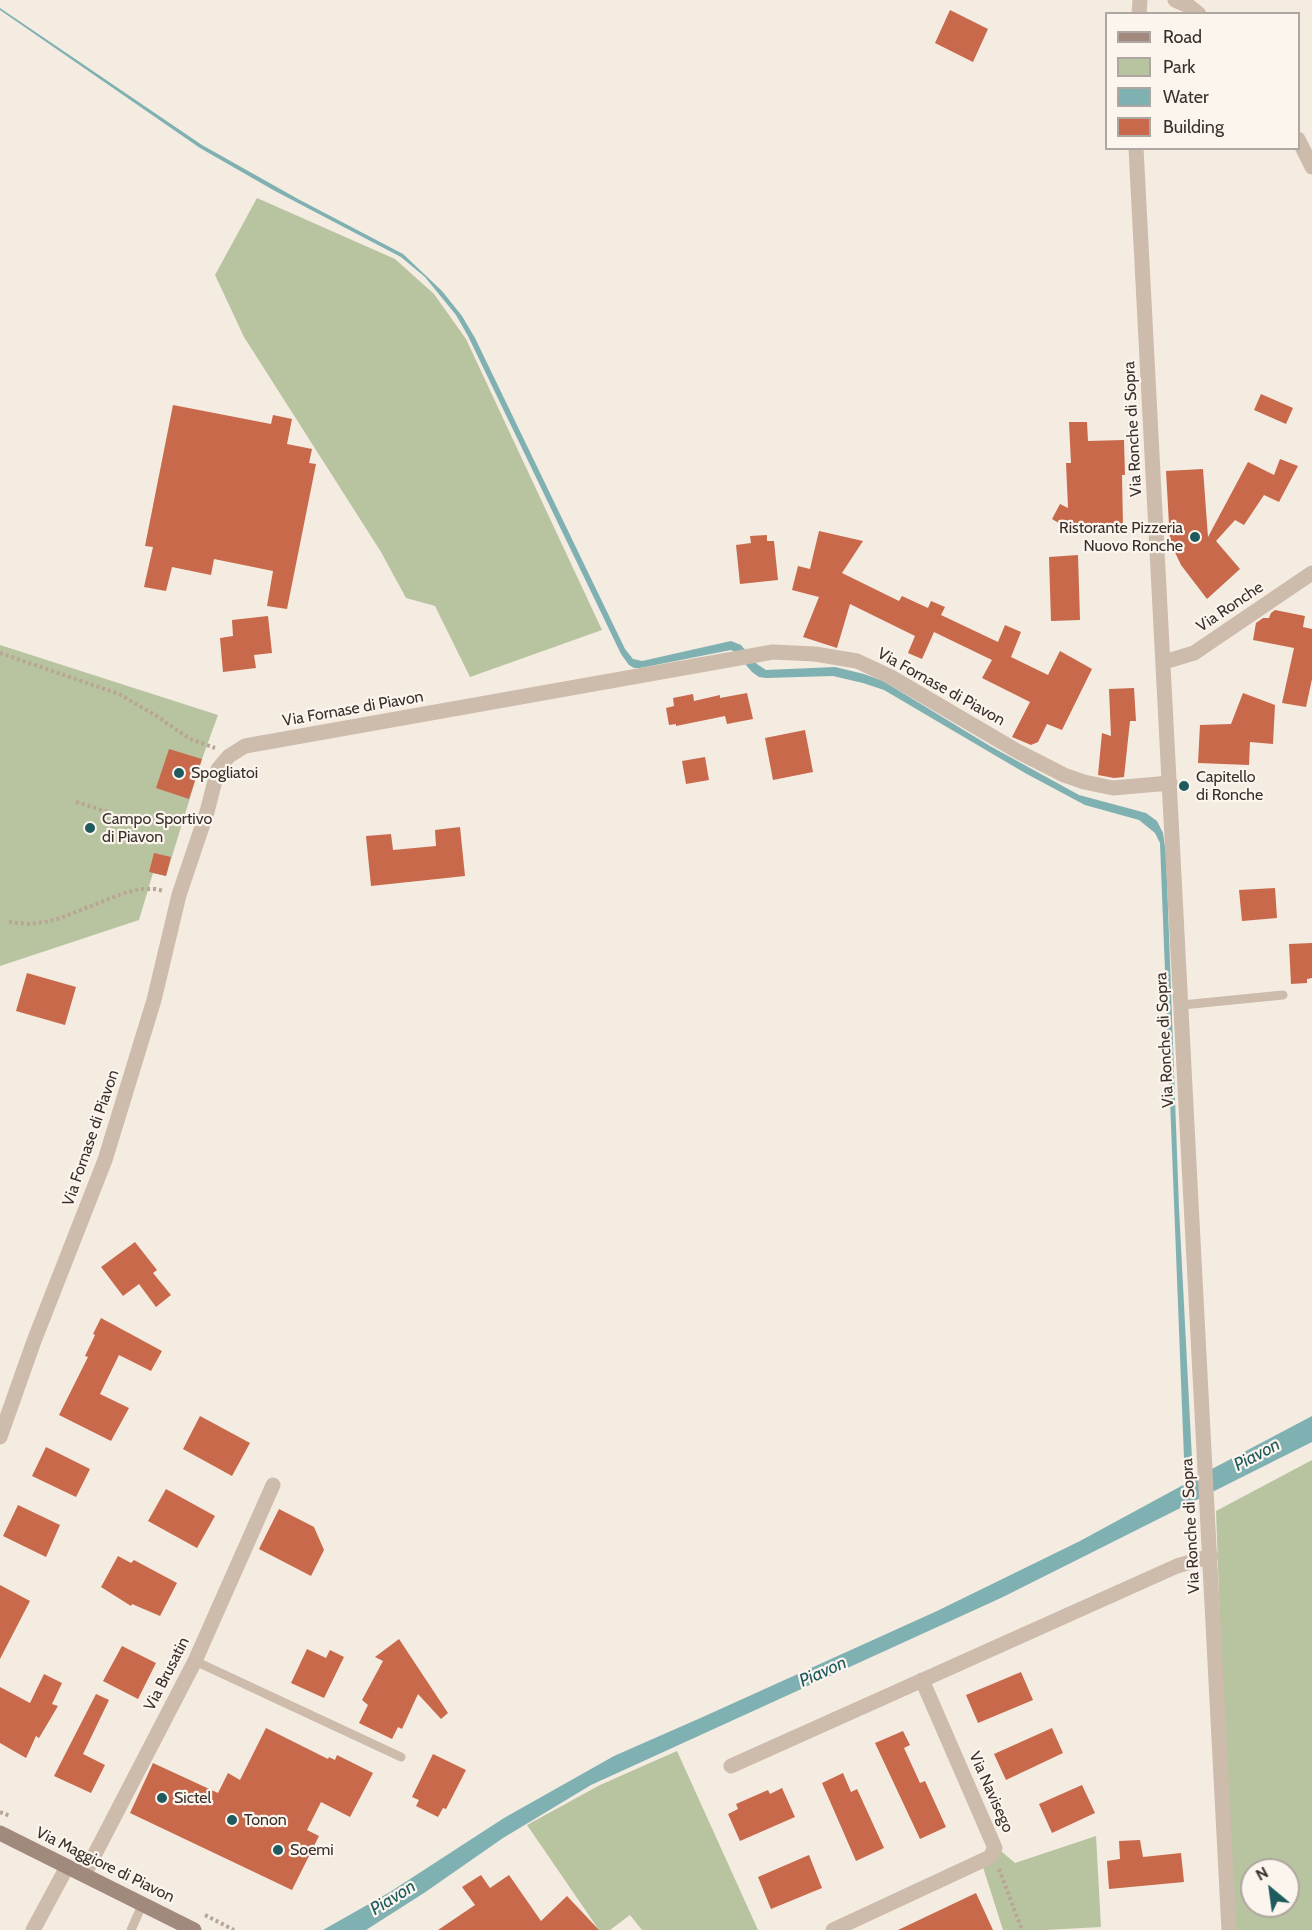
<!DOCTYPE html>
<html>
<head>
<meta charset="utf-8">
<style>
	body { margin:0 }
	#map { position:relative; width:1312px; height:1930px; overflow:hidden; background:#f4ebe1; font-family:Cabin,sans-serif }
	canvas { display:block }
	.legend { position:absolute; left:1105px; top:12px; width:195px; height:138px; box-sizing:border-box; background:#fbf5ee; border:2px solid #aea6a0; margin:0; padding:8px 10px; list-style:none; font-size:18px; color:#3b302b }
	.legend li { display:flex; align-items:center; gap:12px; height:30px }
	.legend b { width:30px; border:2px solid #aea6a0 }
	.north { position:absolute; left:1240px; top:1858px; width:60px; height:60px; box-sizing:border-box; background:#fbf5ee; border:2px solid #aea6a0; border-radius:50%; rotate:331deg; font-size:16px; font-weight:700; line-height:24px; text-align:center; color:#3b302b }
	.north::after { content:''; display:block; margin:auto; width:21px; height:27px; background:#1f5a5e; clip-path:polygon(50% 0,100% 100%,50% 72%,0 100%) }
</style>
</head>
<body>
<div id="map">
<canvas width="1312" height="1930"></canvas>
<ul class="legend">
<li><b style="height:8px;background:#a18a7d"></b>Road</li>
<li><b style="height:16px;background:#b8c4a0"></b>Park</li>
<li><b style="height:16px;background:#7fb0b2"></b>Water</li>
<li><b style="height:16px;background:#c8694b"></b>Building</li>
</ul>
<div class="north">N</div>
</div>
<script>
const g = document.querySelector('canvas').getContext('2d');
g.lineJoin = 'round';
function fillPath(path, color) { g.fillStyle = color; g.fill(path, 'evenodd'); }
const poly = rows => new Path2D(rows.map(r => 'M' + r).join(''));
function trace(path, color, width, dash) { g.strokeStyle = color; g.lineWidth = width; g.lineCap = dash ? 'butt' : 'round'; g.setLineDash(dash || []); g.stroke(path); }
function drawText(font, color, halo, rows, align = 'center') {
  g.font = font + ' Cabin,sans-serif'; g.lineWidth = 4.5; g.setLineDash([]); g.textBaseline = 'middle'; g.strokeStyle = halo; g.fillStyle = color; for (const [text, x, y, turn = 0] of rows) {
    g.save(); g.translate(x, y); g.rotate((+turn || 0) * Math.PI / 180); g.textAlign = isNaN(turn) ? turn : align; if (halo) g.strokeText(text, 0, 0); g.fillText(text, 0, 0); g.restore();
  }
}
const green = poly([
	[257,198,395,259,434,294,466,339,602,630,470,677,435,606,406,598,381,552,244,337,215,275],
	[0,645,218,715,202,759,166,876,153,873,139,920,0,966],
	[1312,1460,1312,1930,1231,1930,1216,1511],
	[1252,1870,1288,1870,1288,1906,1252,1906],
	[677,1751,758,1930,642,1930,630,1915,610,1930,599,1930,527,1825,600,1785],
	[1096,1836,1101,1927,1045,1930,1003,1930,981,1861,995,1846,1015,1863]
]);
const water = poly([
	[0,8,202,145,298,199,403,254,442,291,462,316,475,338,625,649,633,659,642,661,731,641,741,645,757,664,766,670,835,667,864,674,883,681,990,746,1079,795,1146,813,1157,821,1163,833,1166,854,1179,1208,1193,1479,1312,1416,1312,1442,1003,1597,591,1785,503,1838,424,1893,366,1930,323,1930,390,1892,504,1818,614,1756,705,1716,937,1611,1080,1541,1185,1484,1160,843,1155,833,1139,820,1085,805,1025,773,884,690,863,683,833,676,766,678,759,677,752,672,735,652,731,650,640,668,634,668,629,665,621,654,468,336,456,315,425,277,401,257,275,191,200,148,0,10]
]);
const building = poly([
	[950,10,988,29,973,62,935,43],
	[1261,394,1293,408,1286,424,1254,410],
	[173,405,271,424,273,415,292,419,287,444,312,449,309,463,316,464,287,609,267,606,273,571,214,559,211,575,172,567,166,591,144,587,153,547,145,546],
	[1069,422,1087,422,1088,441,1124,440,1125,475,1122,475,1123,527,1069,529,1052,519,1060,504,1068,508,1066,463,1071,463],
	[1280,459,1298,466,1279,502,1264,495,1244,525,1235,520,1216,541,1240,569,1207,599,1181,565,1170,542,1166,471,1203,469,1208,537,1248,462,1274,475],
	[819,531,863,541,842,573,899,601,902,596,928,608,931,601,945,607,941,615,998,642,1005,625,1021,632,1011,657,1048,675,1060,651,1092,669,1062,730,1047,724,1038,742,1031,745,1012,737,1030,702,982,678,992,660,934,632,922,659,908,653,915,636,850,604,837,648,803,637,819,597,792,590,798,566,810,569],
	[767,535,767,541,774,541,778,580,740,584,736,545,751,543,750,536],
	[1078,555,1080,620,1051,621,1049,557],
	[1275,610,1305,616,1303,627,1312,629,1312,679,1306,707,1282,703,1294,648,1253,640,1256,623,1263,618,1269,618,1271,613],
	[268,616,272,653,254,655,256,668,223,672,220,638,233,636,232,620],
	[1134,688,1136,721,1130,721,1124,777,1114,778,1098,775,1102,733,1111,736,1109,689],
	[747,693,753,719,727,724,725,716,676,726,676,724,669,725,666,708,674,706,673,698,693,694,694,701,720,695,720,698],
	[1243,693,1275,705,1273,744,1250,742,1249,765,1198,763,1200,725,1231,724],
	[805,730,813,772,773,780,765,738],
	[169,749,202,759,189,799,156,788],
	[705,757,709,780,686,784,682,761],
	[460,827,465,876,371,886,366,836,391,834,393,850,436,846,435,830],
	[154,853,171,857,166,876,149,872],
	[1275,888,1277,918,1242,921,1239,890],
	[1312,943,1312,978,1307,979,1307,983,1291,984,1289,944],
	[27,973,76,987,65,1025,16,1011],
	[135,1242,157,1270,153,1273,171,1295,156,1307,139,1284,123,1296,101,1267],
	[101,1318,162,1351,151,1371,119,1355,100,1394,129,1408,111,1441,59,1415,88,1357,85,1356,95,1335,93,1334],
	[200,1416,250,1443,232,1476,183,1449],
	[46,1447,90,1469,76,1497,32,1476],
	[166,1489,215,1516,197,1548,148,1521],
	[18,1505,60,1525,46,1557,3,1536],
	[279,1509,314,1527,324,1550,311,1576,259,1549],
	[118,1556,131,1563,134,1560,177,1583,160,1616,132,1604,131,1606,101,1587],
	[0,1585,30,1601,0,1659],
	[399,1639,448,1713,441,1719,418,1694,402,1729,398,1727,392,1739,359,1723,368,1705,362,1700,383,1661,375,1657],
	[122,1646,156,1663,138,1699,103,1681],
	[307,1649,326,1658,330,1650,344,1657,324,1698,291,1683],
	[1021,1672,1033,1700,978,1723,966,1695],
	[44,1674,62,1683,52,1704,58,1706,39,1738,36,1736,26,1758,0,1743,0,1687,30,1703],
	[96,1694,109,1700,83,1754,105,1765,91,1793,54,1776],
	[266,1728,328,1759,329,1757,335,1760,337,1755,373,1773,350,1817,321,1802,307,1830,319,1836,292,1890,130,1813,153,1763,218,1793,228,1773,240,1780],
	[1052,1728,1063,1753,1006,1780,994,1754],
	[903,1731,910,1745,904,1748,920,1783,925,1781,946,1827,920,1839,875,1743],
	[433,1754,466,1770,446,1809,443,1808,438,1817,416,1806,419,1800,412,1797],
	[843,1773,851,1792,857,1789,884,1848,856,1861,822,1783],
	[1082,1785,1095,1813,1052,1833,1039,1804],
	[782,1788,795,1817,740,1841,728,1814,738,1809,736,1804,768,1790,770,1794],
	[1140,1840,1143,1857,1181,1853,1184,1882,1109,1889,1107,1861,1120,1859,1119,1841],
	[809,1855,822,1888,771,1909,758,1877],
	[481,1875,490,1888,509,1875,541,1921,567,1896,599,1930,438,1930,475,1905,462,1887],
	[976,1893,993,1930,898,1930]
]);
const path = poly([
	[0,653,119,694,155,715,190,739,215,748],
	[76,802,108,812],
	[9,922,28,924,44,922,58,919,124,893,141,889,155,889,164,891],
	[0,1812,10,1816],
	[999,1869,1022,1930],
	[205,1915,234,1930]
]);
const lane = poly([
	[1182,1005,1283,995],
	[195,1661,401,1757],
	[131,1930,143,1903]
]);
const street = poly([
	[1175,0,1189,6,1199,14],
	[1139,14,1140,0],
	[1298,139,1312,167],
	[1136,148,1229,1930],
	[1164,662,1194,653,1312,573],
	[0,1437,34,1341,105,1160,154,1000,179,895,207,812,218,769,229,756,245,746,773,652,815,654,857,661,891,677,1017,751,1064,775,1084,782,1113,788,1170,783],
	[731,1766,1177,1566,1211,1556],
	[84,1875,195,1661,273,1485],
	[33,1930,67,1867],
	[833,1930,990,1857,995,1848,922,1680]
]);
const secondary = poly([
	[0,1833,194,1930]
]);
const markers = [
	[1195,537,6,"#1f5a5e"],
	[179,773,6,"#1f5a5e"],
	[1184,786,6,"#1f5a5e"],
	[90,828,6,"#1f5a5e"],
	[162,1798,6,"#1f5a5e"],
	[232,1820,6,"#1f5a5e"],
	[278,1850,6,"#1f5a5e"]
];
const streetNames = [
	["Via Ronche di Sopra",1133,429,-93],
	["Via Ronche",1230,607,-34],
	["Via Fornase di Piavon",941,687,29],
	["Via Fornase di Piavon",353,709,-10],
	["Via Ronche di Sopra",1165,1040,-93],
	["Via Fornase di Piavon",91,1138,-71],
	["Via Ronche di Sopra",1191,1526,-93],
	["Via Brusatin",167,1674,-63],
	["Via Navisego",991,1792,66],
	["Via Maggiore di Piavon",105,1865,26]
];
const poiNames = [
	["Ristorante Pizzeria",1183,528,"right"],
	["Nuovo Ronche",1183,546,"right"],
	["Spogliatoi",191,773],
	["Capitello",1196,777],
	["di Ronche",1196,795],
	["Campo Sportivo",102,819],
	["di Piavon",102,837],
	["Sictel",174,1798],
	["Tonon",244,1820],
	["Soemi",290,1850]
];
const waterNames = [
	["Piavon",1257,1455,-28],
	["Piavon",823,1672,-24],
	["Piavon",393,1898,-32]
];
fillPath(green, '#b8c4a0');
fillPath(water, '#7fb0b2');
fillPath(building, '#c8694b');
trace(path, '#b9a596', 4, [3, 3]);
trace(lane, '#cdbbac', 9);
trace(street, '#cdbbac', 15);
trace(secondary, '#a18a7d', 15);
for (const [x, y, r, color] of markers) { const dot = new Path2D(); dot.arc(x, y, r, 0, 2 * Math.PI); g.fillStyle = color; g.fill(dot); trace(dot, '#fbf5ee', 2); }
drawText('16px', '#3b302b', '#fbf5ee', streetNames);
drawText('16px', '#3b302b', '#fbf5ee', poiNames, 'left');
drawText('italic 18px', '#1f5a5e', '#fbf5ee', waterNames);
</script>
</body>
</html>
